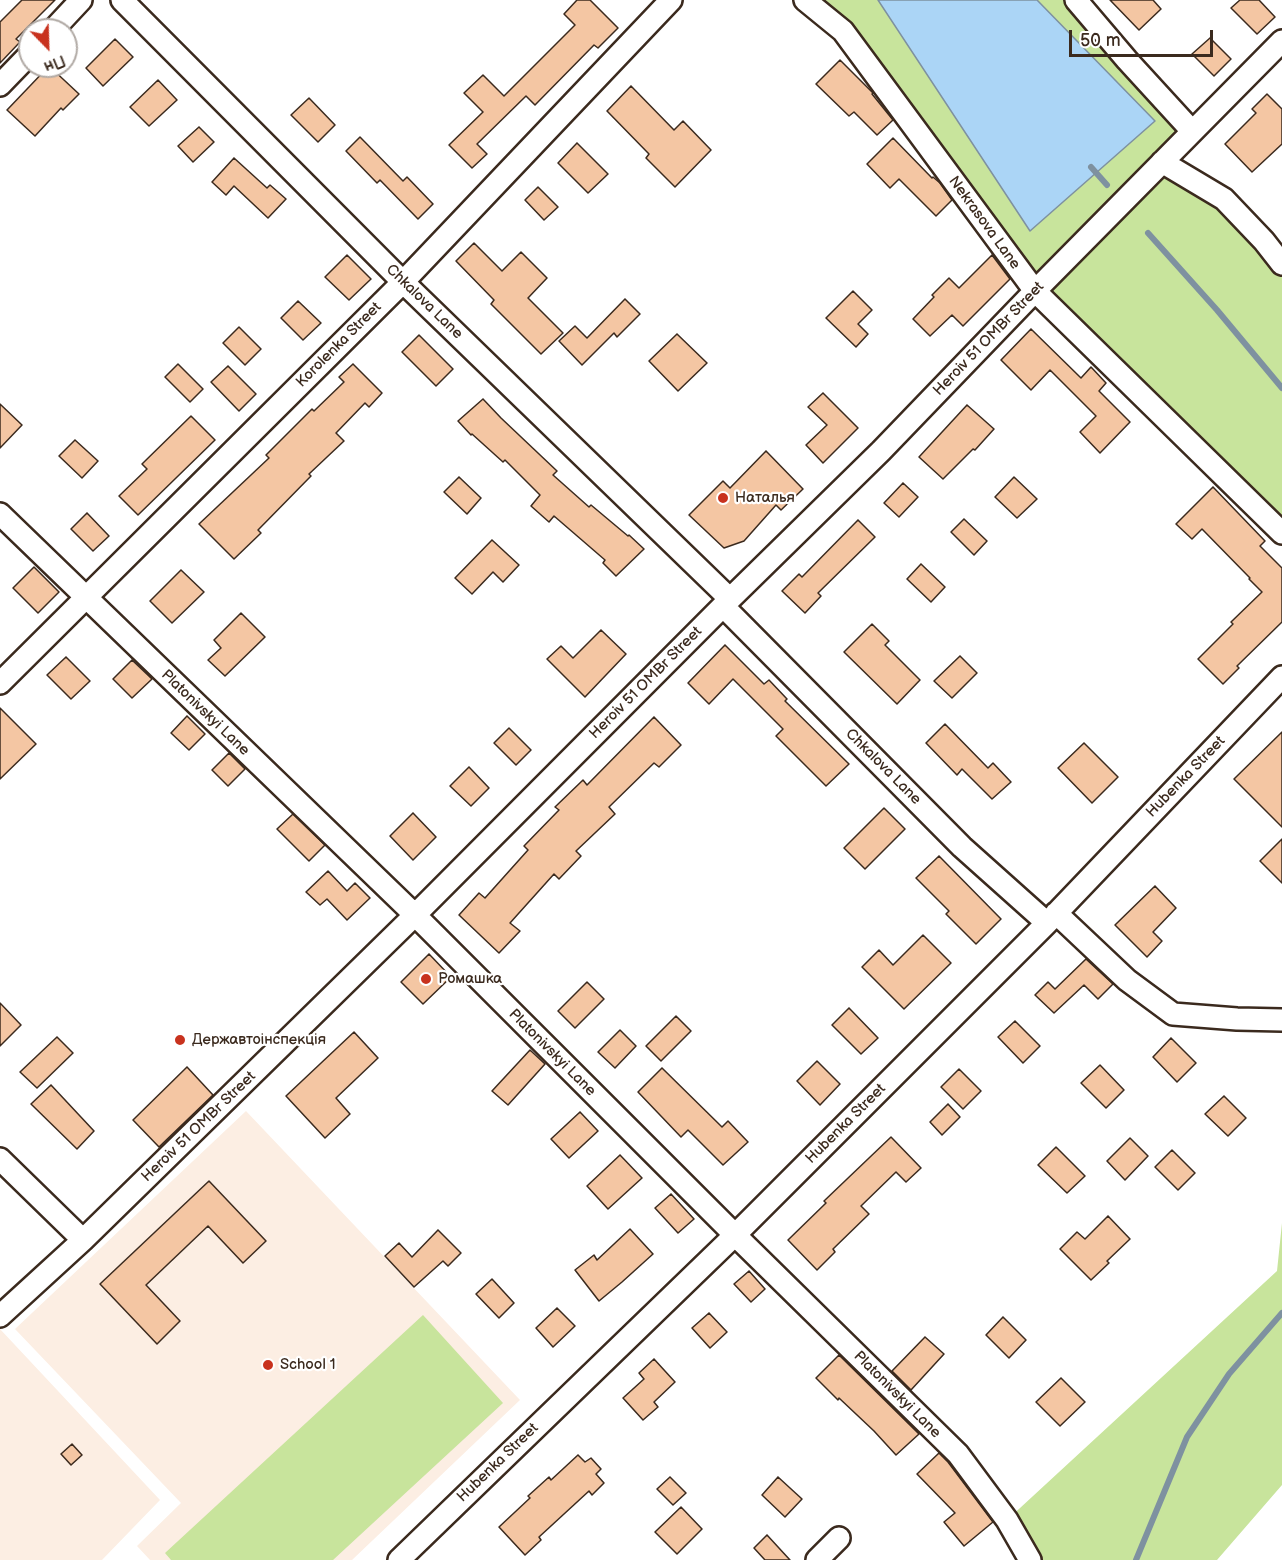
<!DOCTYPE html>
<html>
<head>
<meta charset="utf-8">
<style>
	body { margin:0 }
	#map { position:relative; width:1282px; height:1560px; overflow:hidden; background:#fff; font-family:"Balsamiq Sans",sans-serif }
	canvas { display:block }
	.north { position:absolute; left:18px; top:18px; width:60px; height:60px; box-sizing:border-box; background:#fff; border:2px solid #b1aaa5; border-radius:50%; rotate:157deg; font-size:16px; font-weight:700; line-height:24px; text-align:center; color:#3b2a1e }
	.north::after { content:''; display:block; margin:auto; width:21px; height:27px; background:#c8321e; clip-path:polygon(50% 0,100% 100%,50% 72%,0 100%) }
	.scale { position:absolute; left:1069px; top:30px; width:144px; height:27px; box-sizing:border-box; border:3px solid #3b2a1e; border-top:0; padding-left:8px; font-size:18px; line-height:21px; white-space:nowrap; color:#3b2a1e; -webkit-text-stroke:4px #fff; paint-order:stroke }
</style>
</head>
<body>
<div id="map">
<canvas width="1282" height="1560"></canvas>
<div class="north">Пн</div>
<div class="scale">50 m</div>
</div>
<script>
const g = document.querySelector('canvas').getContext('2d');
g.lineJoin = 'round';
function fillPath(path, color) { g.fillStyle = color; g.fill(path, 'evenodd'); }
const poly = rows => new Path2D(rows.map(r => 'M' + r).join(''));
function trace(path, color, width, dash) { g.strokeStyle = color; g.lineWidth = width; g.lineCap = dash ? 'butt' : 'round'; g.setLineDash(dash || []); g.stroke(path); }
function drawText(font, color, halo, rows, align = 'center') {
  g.font = font + ' "Balsamiq Sans",sans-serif'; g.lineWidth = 4.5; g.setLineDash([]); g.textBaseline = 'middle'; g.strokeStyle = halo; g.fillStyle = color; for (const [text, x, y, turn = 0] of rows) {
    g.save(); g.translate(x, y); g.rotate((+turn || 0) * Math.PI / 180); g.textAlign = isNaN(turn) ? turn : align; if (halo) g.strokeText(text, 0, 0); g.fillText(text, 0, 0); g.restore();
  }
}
const built = poly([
	[246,1111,520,1400,352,1560,150,1560,137,1546,181,1503,15,1329],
	[0,1329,160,1500,102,1560,0,1560]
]);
const green = poly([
	[805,0,1076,0,1127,60,1205,136,1181,159,1206,185,1282,270,1282,535,1035,291],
	[1282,1223,1282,1485,1217,1560,1030,1560,1007,1520,1277,1271],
	[423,1315,503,1403,333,1560,171,1560,165,1553]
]);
const water = poly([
	[878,0,1037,0,1155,121,1030,231,878,0]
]);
const stream = poly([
	[1091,167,1107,185],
	[1148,233,1217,310,1282,388],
	[1136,1560,1187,1437,1229,1374,1282,1313]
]);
const building = poly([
	[22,0,55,0,16,39,20,42,0,63,0,22,22,0],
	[577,0,590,0,618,28,598,48,594,45,535,105,526,96,477,144,487,154,472,168,449,145,483,112,464,93,483,75,504,96,575,25,564,14,577,0],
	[1110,0,1153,0,1161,9,1139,30,1110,0],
	[1240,0,1259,0,1275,17,1257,34,1231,8,1240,0],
	[1210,38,1231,59,1214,76,1192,54,1210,38],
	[115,39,133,57,103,86,86,68,115,39],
	[840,60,873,93,872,94,893,120,877,135,854,112,849,116,816,84,840,60],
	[49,66,79,94,63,110,61,108,35,136,7,110,49,66],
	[158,80,177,100,149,126,130,107,158,80],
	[631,86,674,130,683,121,711,150,675,187,646,158,649,154,607,111,631,86],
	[1267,94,1282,109,1282,144,1252,172,1225,144,1256,113,1252,109,1267,94],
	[309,98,335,125,318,142,291,115,309,98],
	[199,127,214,142,193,162,178,146,199,127],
	[360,137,403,181,407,177,433,204,418,219,380,180,377,183,346,151,360,137],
	[893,138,932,178,933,177,940,183,952,200,936,216,899,179,890,188,867,164,893,138],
	[577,143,608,174,588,193,558,163,577,143],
	[234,158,267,188,270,185,286,199,268,218,234,186,226,195,212,182,234,158],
	[538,187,558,207,544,220,525,200,538,187],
	[474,243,502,271,521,252,547,278,528,298,563,333,541,354,491,304,494,300,456,261,474,243],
	[347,255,371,279,349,300,325,277,347,255],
	[992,255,1010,279,963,326,952,315,930,336,913,319,934,297,932,295,949,278,959,288,992,255],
	[853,291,872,310,858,324,868,334,856,347,826,318,853,291],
	[625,299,640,314,617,337,614,333,582,365,559,341,575,326,587,338,625,299],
	[298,301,321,323,303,340,281,318,298,301],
	[239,327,261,349,245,365,223,343,239,327],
	[1031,329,1081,378,1091,367,1106,383,1099,391,1130,422,1100,453,1080,432,1096,416,1050,370,1031,390,1001,360,1031,329],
	[677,334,707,363,678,391,649,361,677,334],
	[419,335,453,369,436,386,402,352,419,335],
	[178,364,203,389,190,402,165,377,178,364],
	[353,364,382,393,369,407,365,403,336,433,344,441,309,474,311,476,258,530,261,533,234,559,199,524,269,458,266,455,312,409,314,411,344,382,339,377,353,364],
	[228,366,256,394,239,411,211,382,228,366],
	[823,393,858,428,823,463,806,445,827,425,808,407,823,393],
	[483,399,501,418,557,471,553,475,589,507,591,505,628,536,629,535,644,549,616,576,603,563,605,560,554,516,549,522,531,506,540,495,505,460,503,462,472,434,471,435,458,421,483,399],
	[0,404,22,425,0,448,0,404],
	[967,405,994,429,975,450,973,449,943,479,919,457,967,405],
	[191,416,215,440,138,515,119,496,147,469,142,464,191,416],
	[75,440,98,461,82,478,59,456,75,440],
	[766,451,803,489,781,510,776,505,744,541,724,548,689,515,723,481,730,488,766,451],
	[459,477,481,498,467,514,444,492,459,477],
	[1014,477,1037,499,1017,518,995,497,1014,477],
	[903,483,918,497,899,517,884,503,903,483],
	[1213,487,1265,541,1260,546,1282,568,1282,622,1237,666,1239,668,1223,684,1198,659,1233,624,1231,622,1262,592,1249,579,1250,578,1202,529,1192,539,1176,524,1213,487],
	[87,513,109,536,93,551,71,529,87,513],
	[964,519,987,541,974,555,951,532,964,519],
	[858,520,875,537,818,593,821,596,805,613,782,591,799,574,802,577,858,520],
	[492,540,519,565,503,582,493,572,472,594,455,578,492,540],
	[921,564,945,587,931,602,907,579,921,564],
	[34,567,59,592,38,613,13,588,34,567],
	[181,570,204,592,172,623,150,601,181,570],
	[241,613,265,637,225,676,208,660,221,648,214,640,241,613],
	[872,624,889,641,885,645,920,680,897,704,844,652,872,624],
	[601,630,626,654,585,697,547,659,561,646,573,658,601,630],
	[725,645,764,684,769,680,787,699,785,701,849,764,826,786,776,736,783,729,733,679,709,704,688,683,725,645],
	[960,656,977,673,952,698,934,681,960,656],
	[66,657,90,681,71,699,47,675,66,657],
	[132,660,152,679,132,698,113,679,132,660],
	[0,708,36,744,0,779,0,708],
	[187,716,205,734,189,750,171,733,187,716],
	[654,717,681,745,659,767,654,763,609,807,615,814,576,851,581,856,559,879,554,874,510,923,520,931,499,953,459,915,479,893,485,898,528,850,524,846,559,810,555,807,583,780,587,785,654,717],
	[945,724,988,768,993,763,1011,782,992,799,962,769,957,775,926,743,945,724],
	[509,728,531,750,516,765,494,743,509,728],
	[1282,732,1282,827,1234,779,1282,732],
	[1084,743,1118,777,1092,803,1058,768,1084,743],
	[229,753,245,769,228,786,212,770,229,753],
	[469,767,489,788,471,806,450,786,469,767],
	[884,808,905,829,865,869,844,848,884,808],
	[413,813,436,837,413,860,390,836,413,813],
	[293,814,325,845,309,861,277,829,293,814],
	[1282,839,1282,883,1260,861,1282,839],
	[939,856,1001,919,976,944,946,914,949,911,916,878,939,856],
	[328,871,347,891,355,883,370,898,347,920,327,899,320,905,306,892,328,871],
	[1155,886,1176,908,1153,932,1162,941,1147,957,1115,925,1155,886],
	[923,935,951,963,904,1009,862,967,879,950,893,965,923,935],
	[429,954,451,977,423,1004,401,982,429,954],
	[1086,959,1113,984,1098,999,1084,985,1054,1013,1035,995,1048,982,1055,989,1086,959],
	[587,982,604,999,575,1028,558,1011,587,982],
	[0,1003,21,1025,0,1046,0,1003],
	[849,1008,878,1038,861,1054,832,1025,849,1008],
	[676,1016,691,1031,661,1061,646,1046,676,1016],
	[1015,1021,1040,1046,1023,1063,998,1037,1015,1021],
	[620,1030,636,1046,615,1068,598,1052,620,1030],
	[354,1032,378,1058,336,1098,350,1114,325,1138,286,1096,354,1032],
	[57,1037,73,1053,37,1088,20,1072,57,1037],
	[1171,1038,1196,1063,1177,1082,1153,1057,1171,1038],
	[530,1050,545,1064,508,1105,492,1091,530,1050],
	[817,1061,840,1084,820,1105,797,1081,817,1061],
	[1100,1065,1124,1090,1106,1108,1081,1083,1100,1065],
	[187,1067,213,1095,159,1147,133,1120,187,1067],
	[662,1068,722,1127,728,1121,748,1142,723,1165,688,1130,681,1137,638,1092,662,1068],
	[959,1069,981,1091,963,1109,941,1087,959,1069],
	[51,1085,94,1131,77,1149,31,1104,51,1085],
	[1224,1096,1246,1118,1228,1136,1205,1114,1224,1096],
	[948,1104,960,1117,942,1135,930,1122,948,1104],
	[580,1112,598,1131,569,1158,551,1139,580,1112],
	[891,1137,921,1168,906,1182,896,1172,861,1206,869,1214,833,1249,835,1252,817,1270,788,1240,826,1203,824,1201,891,1137],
	[1130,1138,1148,1156,1125,1180,1107,1161,1130,1138],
	[1056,1147,1085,1176,1067,1193,1038,1165,1056,1147],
	[1172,1150,1195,1173,1178,1190,1155,1167,1172,1150],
	[620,1155,642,1178,608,1209,587,1186,620,1155],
	[209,1181,266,1241,243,1263,208,1226,146,1285,180,1321,157,1344,100,1284,209,1181],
	[671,1194,694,1219,678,1233,655,1208,671,1194],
	[1108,1216,1130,1239,1107,1261,1109,1263,1091,1280,1060,1249,1077,1232,1085,1239,1108,1216],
	[630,1229,653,1254,622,1282,599,1301,575,1270,594,1255,597,1260,630,1229],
	[438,1230,461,1253,448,1266,443,1261,414,1287,385,1256,399,1243,412,1257,438,1230],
	[749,1271,765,1289,751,1302,734,1284,749,1271],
	[492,1279,514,1303,499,1318,476,1294,492,1279],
	[557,1308,575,1326,553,1347,536,1328,557,1308],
	[709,1313,727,1332,710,1348,692,1328,709,1313],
	[1003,1317,1026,1340,1009,1358,986,1335,1003,1317],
	[925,1337,944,1354,911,1390,892,1371,925,1337],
	[839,1355,919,1434,896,1455,874,1431,839,1398,838,1400,816,1378,839,1355],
	[654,1359,675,1382,654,1402,658,1407,643,1420,623,1398,644,1379,639,1373,654,1359],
	[1061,1378,1085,1402,1060,1426,1036,1402,1061,1378],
	[72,1444,82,1455,71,1465,61,1454,72,1444],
	[939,1453,948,1462,993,1522,964,1546,944,1522,955,1513,917,1474,939,1453],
	[578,1455,585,1462,591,1458,601,1469,596,1474,604,1483,592,1495,589,1491,539,1537,541,1540,525,1555,499,1527,530,1498,528,1496,549,1477,551,1480,578,1455],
	[670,1477,686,1493,673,1505,657,1489,670,1477],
	[778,1477,802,1499,785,1517,762,1495,778,1477],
	[681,1507,702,1529,677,1554,655,1532,681,1507],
	[767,1535,790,1560,765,1560,754,1548,767,1535]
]);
const minor = poly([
	[122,0,403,282,730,599],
	[805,0,843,31,1035,291,1282,533],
	[1076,0,1127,60,1192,131],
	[53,30,81,0],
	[0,85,30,54],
	[1162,162,1224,199,1264,241,1282,264],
	[0,514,415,915,735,1235,958,1454,1007,1520,1030,1560],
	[723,606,962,847,1047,923],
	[0,683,403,282,671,0],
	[1056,913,1127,980,1173,1014,1237,1019,1282,1020],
	[0,1159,83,1240],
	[0,1316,83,1240,415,915,730,599,881,451,1035,291,1282,41],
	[399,1560,735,1235,1047,923,1282,677],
	[817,1560,839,1538]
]);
const markers = [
	[723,498,6,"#c8321e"],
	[426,979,6,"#c8321e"],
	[180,1040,6,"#c8321e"],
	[268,1365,6,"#c8321e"]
];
const streetNames = [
	["Nekrasova Lane",984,223,54],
	["Chkalova Lane",424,302,44],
	["Heroiv 51 OMBr Street",989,339,-46],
	["Korolenka Street",339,345,-45],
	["Heroiv 51 OMBr Street",646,683,-45],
	["Platonivskyi Lane",205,713,44],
	["Chkalova Lane",883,767,45],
	["Hubenka Street",1186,777,-46],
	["Platonivskyi Lane",552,1053,45],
	["Hubenka Street",846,1124,-45],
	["Heroiv 51 OMBr Street",199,1127,-44],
	["Platonivskyi Lane",897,1395,45],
	["Hubenka Street",498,1463,-44]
];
const poiNames = [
	["Наталья",735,498],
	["Ромашка",438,979],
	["Державтоінспекція",192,1040],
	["School 1",280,1365]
];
fillPath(built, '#fceee3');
fillPath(green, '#c8e49c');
fillPath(water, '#abd5f6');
trace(water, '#7e91a0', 1.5);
trace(stream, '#7e91a0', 6);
fillPath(building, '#f4c6a3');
trace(building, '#3b2a1e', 1.5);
trace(minor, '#3b2a1e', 26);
trace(minor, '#fff', 21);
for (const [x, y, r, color] of markers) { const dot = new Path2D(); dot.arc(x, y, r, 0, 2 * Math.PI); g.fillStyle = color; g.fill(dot); trace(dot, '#fff', 2); }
drawText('15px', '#3b2a1e', '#fff', streetNames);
drawText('15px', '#3b2a1e', '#fff', poiNames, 'left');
</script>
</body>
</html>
